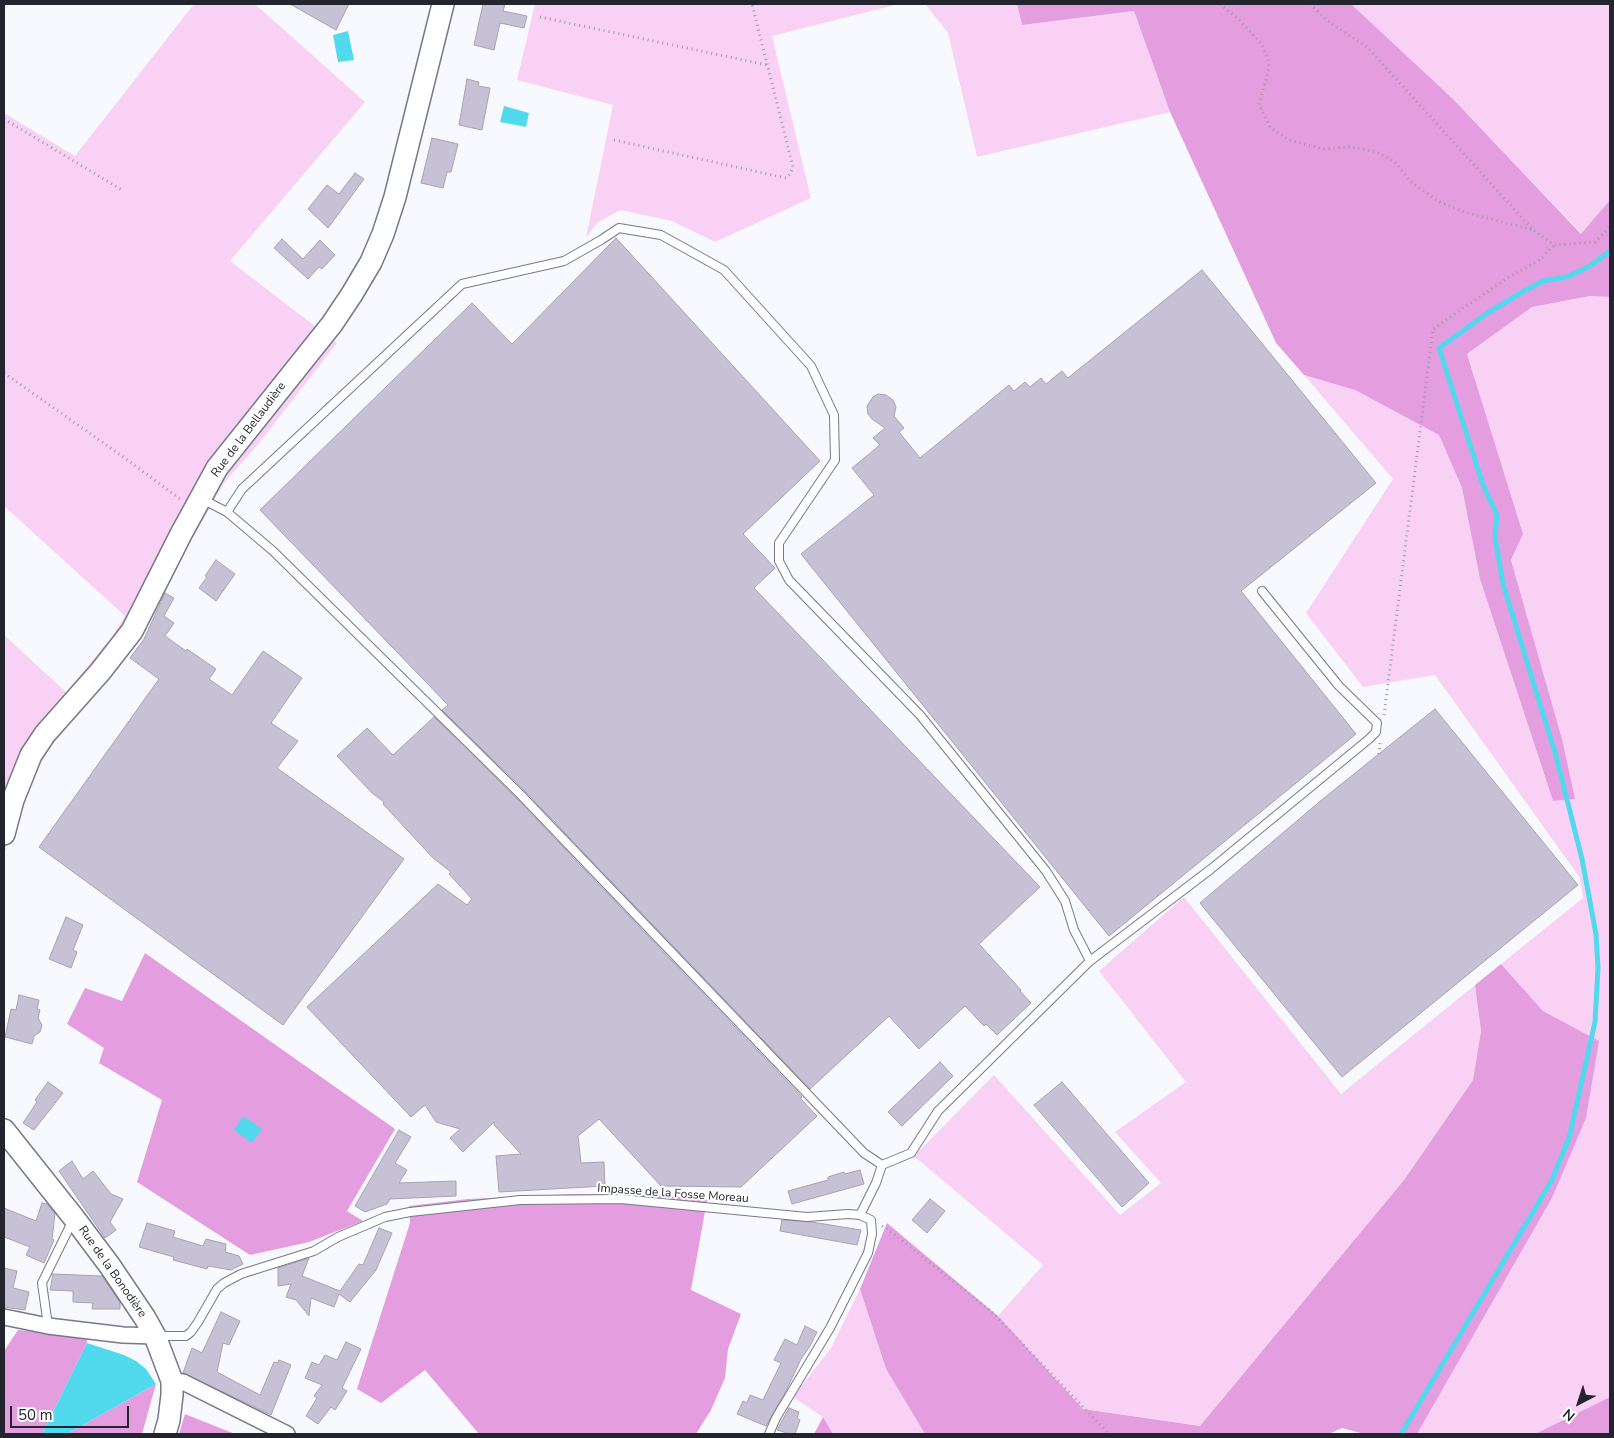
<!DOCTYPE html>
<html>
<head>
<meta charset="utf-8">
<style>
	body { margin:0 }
	#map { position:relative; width:1614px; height:1438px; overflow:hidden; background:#f8f9fe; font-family:"Nunito Sans",sans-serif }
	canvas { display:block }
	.frame { position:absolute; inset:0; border:5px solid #22252d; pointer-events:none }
	.north { position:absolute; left:1554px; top:1378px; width:50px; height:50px; -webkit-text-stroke:4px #fff; paint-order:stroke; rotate:220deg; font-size:14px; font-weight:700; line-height:20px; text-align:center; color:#22252d }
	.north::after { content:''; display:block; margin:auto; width:18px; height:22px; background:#22252d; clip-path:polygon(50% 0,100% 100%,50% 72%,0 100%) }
	.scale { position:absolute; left:10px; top:1406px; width:119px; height:22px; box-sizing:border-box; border:2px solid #22252d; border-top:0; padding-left:6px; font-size:15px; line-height:18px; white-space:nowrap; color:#22252d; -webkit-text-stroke:4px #fff; paint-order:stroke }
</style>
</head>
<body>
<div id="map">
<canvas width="1614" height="1438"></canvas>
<div class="frame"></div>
<div class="north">N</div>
<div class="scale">50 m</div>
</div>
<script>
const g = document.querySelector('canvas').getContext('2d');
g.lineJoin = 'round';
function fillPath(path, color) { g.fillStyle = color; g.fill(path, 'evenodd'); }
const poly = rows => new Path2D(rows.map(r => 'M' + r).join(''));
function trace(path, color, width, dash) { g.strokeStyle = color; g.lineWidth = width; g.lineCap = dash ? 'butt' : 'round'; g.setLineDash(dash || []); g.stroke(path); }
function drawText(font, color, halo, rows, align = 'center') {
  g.font = font + ' "Nunito Sans",sans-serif'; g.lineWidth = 4; g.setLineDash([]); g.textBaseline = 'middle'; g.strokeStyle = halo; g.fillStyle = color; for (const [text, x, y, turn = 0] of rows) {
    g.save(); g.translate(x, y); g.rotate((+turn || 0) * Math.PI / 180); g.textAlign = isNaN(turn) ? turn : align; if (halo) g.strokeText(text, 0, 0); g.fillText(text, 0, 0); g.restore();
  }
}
const green = poly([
	[194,4,255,4,365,102,230,261,337,343,260,442,224,483,124,659,88,704,44,754,4,853,4,635,66,692,111,638,125,616,4,506,4,113,75,156],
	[535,4,899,4,772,36,811,198,715,242,672,221,620,210,597,223,586,238,613,105,517,80],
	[925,4,1017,4,1022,25,1134,11,1170,112,977,157,948,33],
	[1351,4,1610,4,1610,200,1582,234,1453,99],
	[1590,296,1610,297,1610,1397,1535,1434,1417,1434,1552,1198,1598,1041,1543,1011,1501,964,1583,898,1580,878,1435,675,1363,687,1306,613,1393,479,1304,375,1355,390,1439,435,1462,488,1480,579,1553,801,1574,799,1562,739,1511,560,1523,534,1467,354,1532,307],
	[1184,897,1341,1094,1475,985,1481,1031,1473,1080,1404,1180,1200,1426,1083,1409,998,1316,1043,1265,914,1156,994,1075,1120,1215,1161,1183,1115,1132,1186,1082,1099,971],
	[860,1289,886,1369,925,1434,833,1434,823,1417,793,1397,831,1348]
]);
const forest = poly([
	[1017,4,1351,4,1453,99,1581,234,1610,200,1610,297,1590,296,1532,307,1467,354,1523,534,1511,560,1562,739,1575,799,1553,801,1480,579,1462,488,1439,435,1355,390,1304,375,1276,343,1170,112,1134,11,1022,25],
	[145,953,395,1129,347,1211,363,1221,309,1242,250,1255,137,1182,162,1100,99,1063,104,1048,67,1024,85,988,122,1001],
	[1501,964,1543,1011,1599,1041,1586,1118,1552,1198,1417,1434,1364,1434,1342,1428,1329,1434,925,1434,886,1369,860,1289,887,1223,998,1316,1083,1409,1200,1426,1404,1180,1473,1080,1481,1031,1475,985],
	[574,1194,661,1195,707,1200,691,1290,741,1314,728,1349,725,1378,711,1410,696,1434,479,1434,425,1370,381,1403,357,1389,410,1223,409,1206,468,1199],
	[18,1330,87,1337,87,1343,42,1434,4,1434,4,1351],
	[156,1384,142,1434,67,1434],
	[1610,1397,1610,1434,1535,1434],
	[185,1414,235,1434,179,1434],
	[823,1417,833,1434,814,1434]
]);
const water = poly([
	[348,31,354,60,338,62,333,35],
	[504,106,529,113,526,127,500,122],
	[243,1116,262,1129,252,1143,234,1130],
	[87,1343,124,1355,136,1361,146,1369,156,1384,67,1434,42,1434]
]);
const stream = poly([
	[1401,1434,1552,1180,1569,1138,1595,1022,1598,968,1596,934,1582,859,1556,756,1503,584,1495,537,1497,515,1483,485,1439,348,1486,314,1524,291,1543,281,1567,277,1590,266,1610,251]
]);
const building = poly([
	[290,4,349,4,336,30,290,4],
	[483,4,505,4,503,11,527,16,524,28,500,23,494,50,474,45,483,4],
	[467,79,479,82,478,86,490,88,482,130,459,125,467,79],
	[432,138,458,144,451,172,447,172,443,188,421,183,432,138],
	[355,173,364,179,328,228,308,209,327,185,339,194,355,173],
	[616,238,820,461,743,534,775,568,754,588,1040,887,979,944,1021,990,1020,991,1031,1003,997,1035,986,1024,984,1026,965,1006,919,1049,889,1016,810,1089,524,790,442,710,448,705,260,510,472,303,512,344,616,238],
	[282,239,303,259,320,240,335,255,322,269,319,267,308,279,274,248,282,239],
	[1202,270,1376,483,1241,591,1356,734,1109,936,801,554,874,495,852,468,880,445,873,438,885,428,872,419,868,414,867,406,873,397,878,394,886,395,893,400,896,407,894,416,904,428,899,432,920,458,1009,385,1014,391,1025,382,1030,387,1041,378,1046,384,1062,371,1068,378,1202,270],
	[216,560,235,574,216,601,199,588,207,577,205,576,216,560],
	[165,593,174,598,164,616,174,623,165,636,186,651,187,649,216,669,209,679,232,695,263,651,302,678,271,723,298,741,277,768,404,859,283,1025,39,847,159,679,130,658,144,639,165,593],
	[1435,709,1578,885,1342,1077,1200,903,1324,798,1435,709],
	[434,717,516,798,802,1097,800,1098,817,1116,741,1187,661,1186,599,1119,578,1136,581,1163,604,1162,605,1186,499,1192,496,1156,521,1154,494,1125,494,1122,463,1152,450,1138,460,1129,436,1122,425,1105,411,1117,307,1007,438,884,467,905,472,899,449,874,451,872,433,858,383,804,384,802,372,793,337,756,367,728,393,755,434,717],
	[66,917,83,925,73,950,77,952,71,968,49,959,66,917],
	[19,995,39,1000,37,1009,40,1010,38,1018,42,1025,40,1032,34,1036,32,1044,5,1037,11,1009,16,1010,19,995],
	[940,1062,953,1076,902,1126,888,1112,940,1062],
	[48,1082,63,1093,34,1130,23,1123,37,1102,35,1100,48,1082],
	[1062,1082,1149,1183,1122,1207,1034,1105,1062,1082],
	[399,1130,411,1137,395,1163,407,1170,399,1183,456,1181,456,1196,390,1199,387,1204,365,1212,355,1206,399,1130],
	[72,1161,83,1179,93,1171,111,1194,123,1199,110,1222,116,1230,105,1238,59,1171,72,1161],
	[860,1170,864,1184,792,1204,788,1191,828,1180,828,1177,844,1172,845,1174,860,1170],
	[930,1199,945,1211,927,1233,912,1220,930,1199],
	[42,1203,47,1204,55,1214,52,1239,54,1240,44,1263,26,1255,30,1247,4,1237,4,1208,36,1221,42,1203],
	[782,1220,812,1222,861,1230,857,1245,780,1231,782,1220],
	[147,1223,175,1231,173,1237,203,1246,206,1239,226,1244,225,1252,239,1256,243,1264,231,1270,208,1266,207,1269,173,1260,174,1257,139,1247,147,1223],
	[379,1228,392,1233,376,1270,350,1302,339,1294,334,1307,311,1298,309,1316,296,1300,286,1297,291,1284,278,1286,278,1268,309,1258,302,1276,340,1291,359,1264,363,1265,379,1228],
	[4,1268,17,1271,13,1288,29,1292,25,1310,4,1307,4,1268],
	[53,1274,102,1276,120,1303,120,1309,92,1309,93,1303,73,1302,73,1291,50,1290,53,1274],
	[221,1312,240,1321,229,1345,223,1343,217,1372,260,1395,274,1362,278,1363,279,1360,291,1365,271,1415,183,1373,192,1348,202,1353,221,1312],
	[805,1326,817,1332,810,1346,801,1359,786,1391,766,1426,737,1414,743,1401,747,1403,750,1395,763,1400,781,1363,774,1360,785,1339,797,1345,805,1326],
	[346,1342,361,1349,342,1388,347,1391,335,1410,331,1407,318,1424,306,1416,317,1398,314,1396,322,1385,305,1378,312,1362,319,1365,325,1355,337,1360,346,1342],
	[789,1408,799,1412,797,1418,800,1420,795,1434,790,1434,777,1430,789,1408]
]);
const path = poly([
	[1220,4,1236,17,1262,44,1269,63,1267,76,1259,105,1270,127,1289,140,1322,149,1351,147,1377,152,1395,162,1412,183,1438,201,1464,212,1533,230],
	[1310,4,1328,21,1368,48,1533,230,1554,245,1595,242,1610,227],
	[540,17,767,65],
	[4,119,122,190],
	[614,140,786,178,790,174,793,167,752,4],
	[4,373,122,456,180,499],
	[1384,715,1433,329,1506,279,1541,259,1554,245],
	[1379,754,1380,743],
	[882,1226,890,1231,992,1312,1109,1434]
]);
const lane = poly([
	[202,499,227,512,273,551,520,794,864,1153,882,1165],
	[227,512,242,489,462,284,564,261,601,240,619,228,661,235,724,270,811,366,834,415,835,460,779,543,779,561,789,580,920,715,1046,871,1065,901,1074,930,1090,961],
	[860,1215,876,1183,882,1165,911,1153,938,1111,1090,961,1211,869,1369,739,1376,732,1377,723,1339,686,1262,591],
	[48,1326,42,1283,73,1220],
	[157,1336,186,1336,191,1332,198,1322,217,1289,224,1283,241,1274,314,1251,338,1237,385,1217,410,1212,520,1200,621,1199,807,1217,848,1214,860,1215,871,1220,872,1234,868,1253,830,1328,776,1418,769,1434]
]);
const street = poly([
	[4,1317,48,1326,123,1335,155,1336],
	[172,1381,183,1382,287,1434]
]);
const secondary = poly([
	[4,834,13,800,31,755,45,734,100,672,132,631,181,534,217,468,332,324,352,294,371,262,383,234,395,197,443,4],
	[4,1130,74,1218,110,1266,145,1318,155,1336,172,1381,172,1395,169,1420,165,1434]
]);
const streetNames = [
	["Rue de la Bellaudière",249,430,-53],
	["Impasse de la Fosse Moreau",673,1194,4],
	["Rue de la Bonodière",112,1272,55]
];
fillPath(green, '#f9d1f5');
fillPath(forest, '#e49dde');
fillPath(water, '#51d9ee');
trace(stream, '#51d9ee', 5);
fillPath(building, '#c7c1d5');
trace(building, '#a7a1b5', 1);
trace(lane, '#747a8c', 10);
trace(street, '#747a8c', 18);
trace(secondary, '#747a8c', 24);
trace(path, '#9c9da4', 3, [1, 4]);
trace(lane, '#fff', 8);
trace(street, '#fff', 15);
trace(secondary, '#fff', 21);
drawText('12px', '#22252d', '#fff', streetNames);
</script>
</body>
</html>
